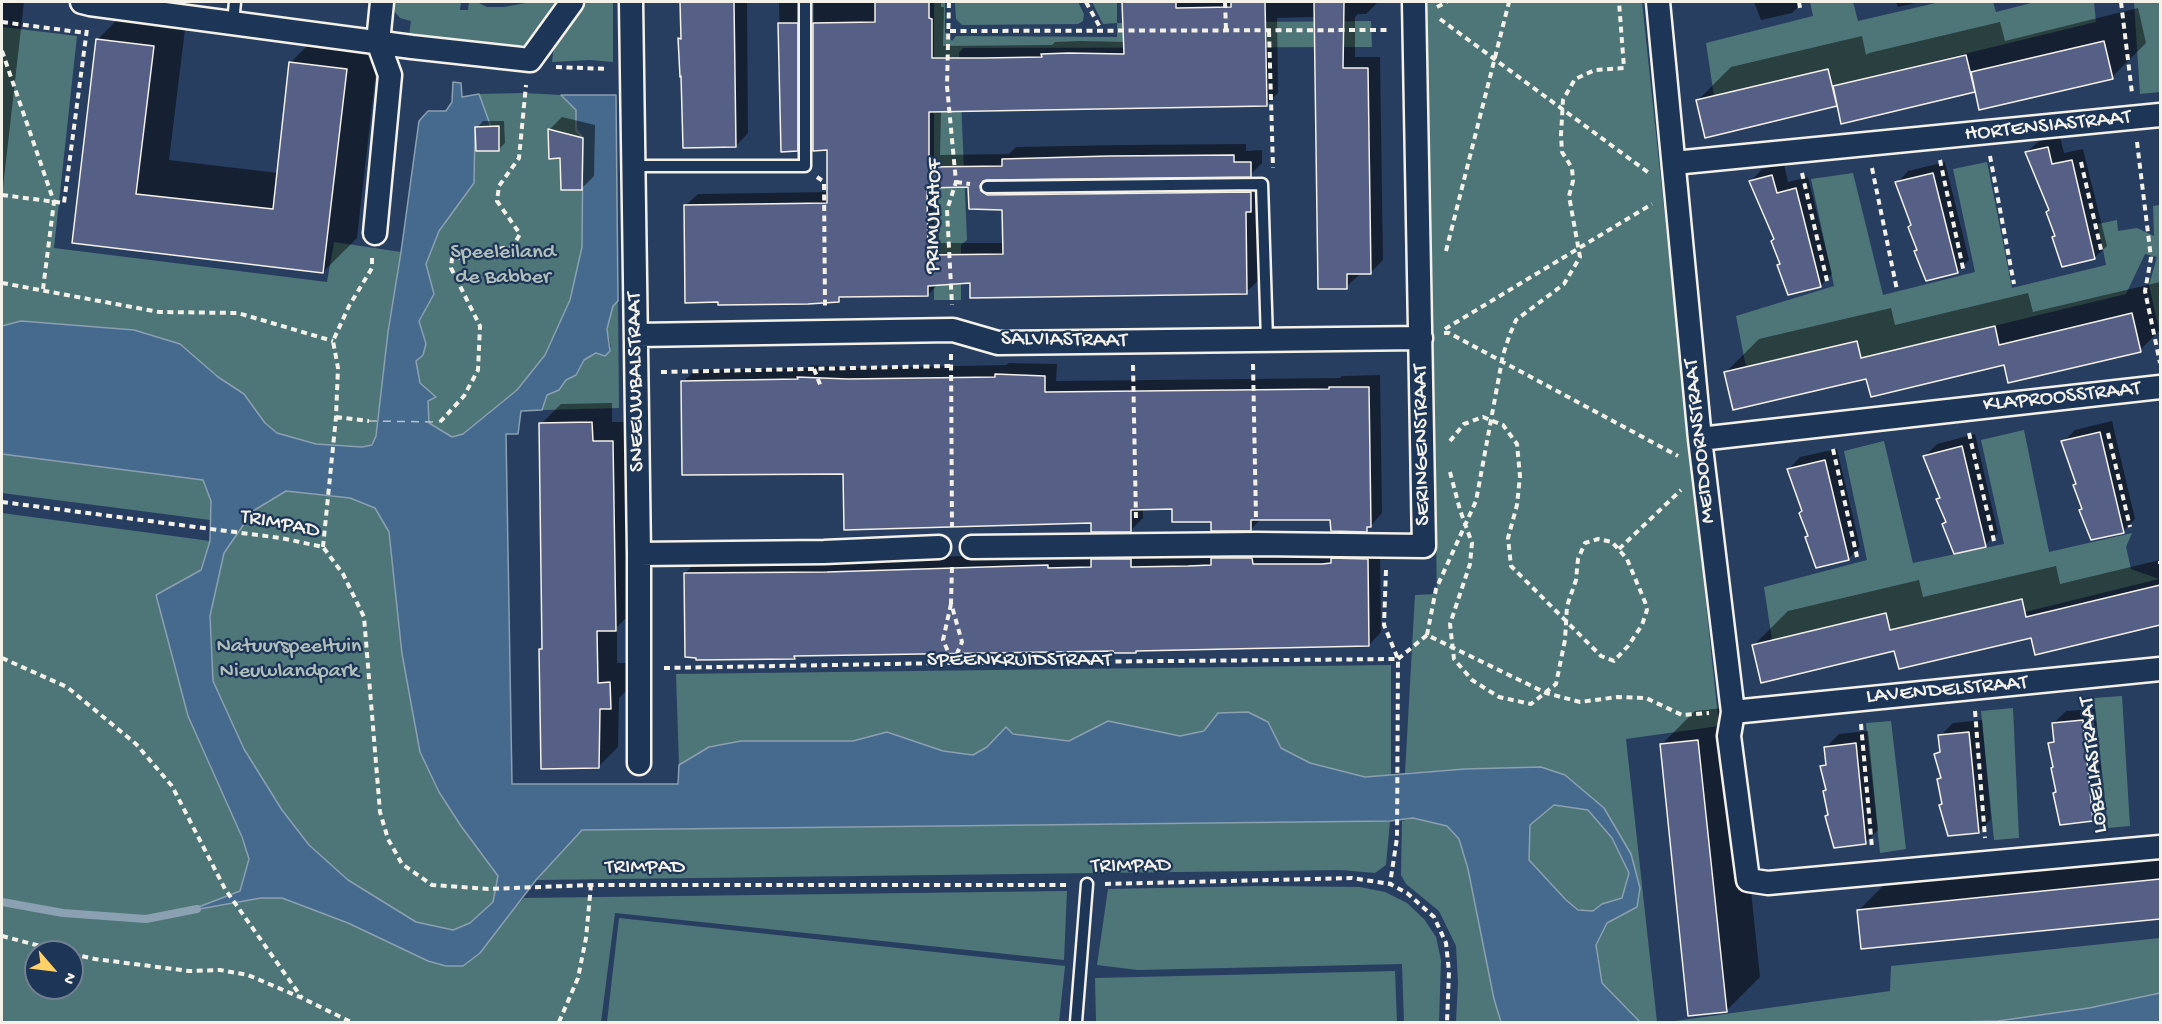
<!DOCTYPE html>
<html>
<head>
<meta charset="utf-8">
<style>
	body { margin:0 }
	#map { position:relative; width:2162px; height:1024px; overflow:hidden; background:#283e61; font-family:"Gochi Hand",sans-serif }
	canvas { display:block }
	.frame { position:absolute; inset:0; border:3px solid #f4f1e8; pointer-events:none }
	.north { position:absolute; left:24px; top:940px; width:60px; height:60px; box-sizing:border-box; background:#1d3557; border:2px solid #738091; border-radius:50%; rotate:118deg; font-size:16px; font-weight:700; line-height:24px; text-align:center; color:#f4f1e8 }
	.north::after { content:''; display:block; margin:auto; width:21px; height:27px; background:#ffd166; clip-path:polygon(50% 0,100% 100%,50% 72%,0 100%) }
</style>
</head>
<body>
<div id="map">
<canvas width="2162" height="1024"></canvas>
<div class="frame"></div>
<div class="north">N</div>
</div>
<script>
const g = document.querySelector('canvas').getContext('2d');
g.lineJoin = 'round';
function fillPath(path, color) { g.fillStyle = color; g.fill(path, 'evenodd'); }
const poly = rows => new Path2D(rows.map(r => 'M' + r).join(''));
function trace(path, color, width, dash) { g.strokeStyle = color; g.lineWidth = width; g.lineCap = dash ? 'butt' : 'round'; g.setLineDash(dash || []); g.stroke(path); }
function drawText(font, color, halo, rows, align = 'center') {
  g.font = font + ' "Gochi Hand",sans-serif'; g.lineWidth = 4.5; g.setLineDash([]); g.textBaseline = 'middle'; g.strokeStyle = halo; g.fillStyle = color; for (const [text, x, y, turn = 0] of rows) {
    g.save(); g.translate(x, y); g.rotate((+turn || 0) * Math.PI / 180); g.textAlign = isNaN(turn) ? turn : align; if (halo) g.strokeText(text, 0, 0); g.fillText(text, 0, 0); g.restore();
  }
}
const green = poly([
	[394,2,461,2,460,10,468,10,469,2,477,2,487,7,504,7,531,2,560,2,548,20,527,45,504,48,409,35,411,21,400,18,395,12],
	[587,2,613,2,613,62,590,60,552,62,555,39],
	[934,2,945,2,945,32,952,41,956,36,1117,37,1117,23,1103,24,1092,2,1117,2,1117,23,1371,21,1372,47,963,48,959,53,967,240,961,245,961,300,934,300],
	[955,2,1078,2,1084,14,1083,21,1078,24,962,25,956,19],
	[1426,2,1642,2,1719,726,1626,739,1657,1022,1640,1022,1602,983,1596,945,1607,923,1637,907,1640,888,1604,808,1542,767,1465,769,1405,773,1415,595,1437,594],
	[1810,2,1853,2,1858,21,1940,2,1993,2,1996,12,2035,2,2094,2,2096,22,1832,86,1828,69,1714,96,1706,43,1813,16],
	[2134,2,2160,2,2160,92,2140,94],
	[3,27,77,36,54,248,327,282,334,242,401,252,388,332,376,436,372,445,362,447,316,444,277,433,265,423,244,394,218,377,179,344,134,330,21,321,2,326,2,41],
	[524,93,561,95,576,110,576,130,583,138,582,247,570,300,545,355,517,390,463,434,452,437,429,423,428,401,435,398,420,383,416,361,423,354,426,344,418,321,434,294,426,265,439,231,474,183,475,127,490,126,479,94],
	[1987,162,2012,288,2106,265,2098,224,2117,220,2118,231,2137,228,2154,236,2153,206,2160,205,2160,334,2149,285,2157,257,2145,254,2126,294,1861,358,1857,341,1746,367,1736,316,1834,286,1811,179,1853,173,1883,295,1975,272,1953,169],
	[618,301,619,408,542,410,547,395,559,390,566,379,576,375,584,360,611,347,607,329,613,306],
	[2024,430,2049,552,2132,533,2126,547,2131,569,2159,579,2025,612,2021,599,1890,630,1885,613,1772,640,1764,587,1867,560,1844,451,1884,441,1913,563,2004,544,1981,440],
	[2,454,203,480,211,501,210,520,2,493],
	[286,491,350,498,375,508,389,532,402,654,420,752,439,792,461,826,499,876,493,902,470,923,453,930,416,922,348,880,309,845,282,810,244,749,213,681,210,616,224,553,253,511],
	[2,513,210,541,200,570,156,595,249,859,240,891,193,909,261,898,282,898,348,923,428,961,446,966,463,966,524,898,1067,891,1064,960,615,913,601,1022,2,1022],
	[36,952,72,952,72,988,36,988],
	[1391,665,1391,776,1365,777,1310,763,1281,748,1268,722,1248,712,1219,713,1204,731,1180,736,1108,721,1069,741,1013,734,1006,727,987,747,973,755,943,751,887,732,853,741,805,741,709,747,679,765,676,674],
	[2122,696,2130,826,2108,828,2094,698],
	[2013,708,2019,838,1994,840,1981,711],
	[1891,721,1906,849,1880,853,1866,723],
	[1554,805,1588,810,1612,838,1629,873,1622,898,1602,904,1594,911,1579,910,1566,900,1529,860,1530,825],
	[1413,818,1447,826,1459,839,1468,869,1494,999,1501,1022,1456,1022,1458,982,1456,946,1439,911,1406,884,1401,875,1402,821],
	[1390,821,1386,865,1375,873,1341,870,536,880,582,830],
	[1262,886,1360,887,1385,892,1407,903,1424,919,1436,937,1441,960,1439,1022,1404,1022,1402,964,1138,970,1097,965,1108,889],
	[619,918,1065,966,1059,1022,607,1022],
	[2160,938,2160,993,2089,1008,1998,1021,1953,1022,1668,1022,1890,991,1891,966],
	[1395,971,1397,1022,1096,1022,1095,978]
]);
const water = poly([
	[453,82,461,83,462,97,479,94,491,127,475,127,474,183,439,231,426,264,434,294,419,321,426,344,423,355,416,361,420,383,436,397,428,401,429,423,452,437,463,434,517,390,545,355,570,300,582,247,583,138,576,130,576,110,561,95,616,95,618,301,613,306,607,329,610,351,605,356,596,353,584,360,576,375,566,380,559,390,547,395,542,410,521,411,518,434,506,434,512,784,678,784,679,765,709,747,741,741,853,741,887,732,943,751,973,755,987,747,1006,727,1013,734,1069,741,1108,721,1180,736,1204,731,1218,713,1248,712,1268,722,1281,748,1310,763,1365,777,1465,769,1541,767,1565,775,1604,808,1631,854,1640,888,1637,907,1607,923,1596,945,1602,983,1640,1022,1501,1022,1494,999,1468,869,1459,839,1447,826,1413,818,1390,821,582,830,536,880,480,953,463,966,446,966,428,961,348,923,282,898,261,898,188,911,240,891,249,859,242,837,188,716,156,595,201,570,210,541,211,501,203,480,2,454,2,326,21,321,134,330,180,344,218,377,244,394,265,423,277,433,316,444,362,447,372,445,376,436,388,332,401,252,419,121,428,111,446,111,452,102,453,82],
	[286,491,350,498,375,508,389,532,402,654,420,752,439,792,461,826,498,876,493,902,470,923,453,930,416,922,348,880,309,845,282,810,244,749,213,681,210,616,224,553,253,511,286,491],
	[1554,805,1588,810,1612,838,1629,873,1622,898,1602,904,1593,911,1578,910,1566,900,1529,860,1530,825,1554,805],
	[2160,993,2160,1022,1953,1022,1998,1021,2089,1008,2160,993]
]);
const shadow = poly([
	[2,2,24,2,2,196],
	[682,2,747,2,748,133,736,146,680,39,683,36],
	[779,2,809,2,809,137,797,150,782,150],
	[814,2,941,2,941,7,944,7,943,46,1052,45,1055,42,1081,41,1125,42,1124,2,1378,2,1366,14,1358,14,1355,17,1355,57,1380,57,1383,260,1371,272,1359,273,1359,275,1346,287,1316,17,1277,18,1278,93,1266,105,941,110,940,155,1009,154,1016,147,1122,145,1246,144,1246,151,1262,150,1262,163,1250,175,990,178,1000,183,1262,180,1258,203,1259,280,1246,292,971,281,939,283,928,295,844,296,838,301,685,206,698,194,829,192,829,148,814,149],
	[969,186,1003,208,1004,243,939,243,938,187],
	[1754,2,1803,2,1792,13,1761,20],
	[1896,2,1920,2,1898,7],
	[131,6,187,13,169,160,278,173,290,63,324,29,380,35,357,238,323,272,74,242,97,40],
	[2138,8,2146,43,2112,77,1838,103,1836,105,1697,101,1731,67,1862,36,1866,55,1869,53,2000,22,2005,41],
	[562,117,595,125,594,176,581,189,562,157,550,157,550,129],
	[483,121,504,121,505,143,499,149,477,128],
	[2060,136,2064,153,2083,149,2107,246,2095,257,2056,235,2050,209,2027,152,2039,141],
	[1945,162,1969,260,1957,272,1918,250,1913,225,1897,183,1908,171],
	[1784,164,1788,182,1808,177,1832,274,1820,286,1781,263,1776,238,1751,181,1762,169],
	[2160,282,2160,330,2140,350,1867,377,1725,373,1759,339,1891,308,1895,325,2028,293,2033,312],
	[1009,363,1057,364,1056,381,1340,378,1342,376,1380,375,1382,513,1367,530,1332,518,1261,519,1251,529,1173,508,1143,508,1143,518,1131,530,845,473,683,382,695,370,808,368,811,365,861,368,1006,365],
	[612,403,612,422,632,422,635,609,617,627,617,663,630,663,630,687,619,698,618,747,598,767,540,650,544,646,541,424,561,404],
	[2112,421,2135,519,2123,531,2083,508,2077,483,2063,442,2075,430],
	[1975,434,1998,533,1985,545,1944,524,1947,521,1938,499,1941,496,1925,456,1937,444],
	[1837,449,1860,547,1848,559,1809,535,1789,469,1800,457],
	[1380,547,1381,632,1369,645,1138,649,1135,652,1114,649,797,655,794,657,685,573,698,561,840,560,1060,553],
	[2160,560,2160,624,2036,653,2032,636,1896,650,1754,645,1788,611,1919,580,1923,597,2056,566,2060,584],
	[1732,707,1760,977,1726,1011,1661,745,1695,711],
	[2095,709,2105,807,2093,820,2055,793,2057,791,2050,744,2055,739,2053,724,2066,711],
	[1982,720,1991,819,1979,832,1941,805,1943,802,1938,780,1942,776,1936,754,1941,749,1940,736,1953,723],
	[1868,731,1878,830,1865,843,1830,814,1822,767,1827,761,1826,747,1839,734],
	[2160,858,2160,917,1862,947,1858,911,1883,886]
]);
const stream = poly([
	[2,902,63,913,146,919,197,909]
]);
const ferry = poly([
	[369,421,440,422]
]);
const building = poly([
	[680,2,734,2,736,147,683,148,681,76,680,77,678,38,681,39,680,2],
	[875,2,929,2,929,18,932,19,932,58,984,58,1042,57,1041,54,1068,53,1124,54,1122,2,1176,2,1176,8,1231,7,1231,2,1265,2,1267,106,929,112,929,167,1002,166,1002,159,1109,156,1234,155,1234,162,1251,162,1251,177,987,180,983,181,980,186,981,191,987,195,1251,192,1251,212,1246,212,1247,294,970,298,970,283,928,286,928,296,839,297,839,302,808,304,718,305,718,302,685,303,684,205,827,203,827,150,813,151,813,23,875,22,875,2],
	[968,187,969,209,1002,210,1003,254,928,255,927,188,968,187],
	[1314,2,1344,2,1343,68,1368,68,1371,274,1347,274,1347,289,1318,289,1314,2],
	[778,23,798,23,798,151,781,152,778,23],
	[96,39,154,46,136,194,273,209,289,62,347,69,323,273,72,243,96,39],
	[2104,41,2113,79,1979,110,1971,72,2104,41],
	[1966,55,1975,92,1841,124,1833,86,1966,55],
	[1828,69,1837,106,1705,138,1696,100,1828,69],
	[499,126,499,151,476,151,475,127,499,126],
	[548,129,583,138,582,190,561,190,560,158,549,159,548,129],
	[2048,147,2052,164,2072,160,2095,259,2062,267,2052,237,2055,236,2046,212,2049,210,2025,152,2048,147],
	[1933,173,1958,273,1926,281,1914,251,1917,250,1908,227,1911,225,1895,182,1933,173],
	[1772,175,1777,193,1796,188,1821,287,1788,295,1777,265,1780,264,1771,241,1774,239,1749,181,1772,175],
	[2132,313,2141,352,2008,383,2004,365,1871,397,1866,379,1733,410,1724,372,1857,341,1861,358,1995,326,1999,345,2132,313],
	[995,374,1045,376,1045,392,1329,389,1329,387,1369,387,1371,527,1367,527,1367,532,1331,531,1330,520,1251,520,1251,531,1211,531,1211,522,1172,522,1172,509,1131,510,1131,532,1091,532,1091,523,844,530,843,474,682,475,681,381,798,379,797,377,848,379,995,377,995,374],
	[592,422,593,441,613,441,616,631,597,631,598,683,610,682,611,709,600,709,599,768,541,769,539,649,542,649,539,423,592,422],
	[2100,432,2124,533,2091,540,2079,510,2082,509,2073,485,2076,484,2061,441,2100,432],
	[1962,446,1986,547,1954,554,1942,524,1946,522,1936,499,1940,498,1923,456,1962,446],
	[1825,460,1849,560,1816,568,1805,537,1808,536,1799,513,1802,511,1787,469,1825,460],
	[1211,558,1252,558,1253,564,1322,564,1331,563,1331,558,1368,559,1369,646,1136,651,1136,653,1113,653,1113,651,794,656,795,659,696,660,696,658,685,657,684,573,827,572,1048,565,1048,568,1091,567,1091,559,1131,559,1131,567,1188,566,1211,565,1211,558],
	[2160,585,2160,625,2035,655,2031,638,1899,669,1894,651,1761,683,1752,645,1886,613,1890,630,2022,599,2026,617,2160,585],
	[2083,720,2093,821,2060,825,2053,793,2056,792,2051,768,2053,767,2048,743,2054,742,2052,723,2083,720],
	[1969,732,1979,833,1948,836,1939,805,1942,804,1937,779,1941,778,1934,754,1940,752,1938,735,1969,732],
	[1698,740,1727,1012,1688,1016,1660,744,1698,740],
	[1856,743,1866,844,1834,848,1825,816,1828,815,1823,791,1826,790,1820,766,1826,765,1824,747,1856,743],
	[2160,879,2160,919,1861,949,1857,910,2160,879]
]);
const path = poly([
	[949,2,947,86,956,182,947,210,952,305],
	[1086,2,1101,29],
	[1225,2,1226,30],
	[1799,2,1800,8],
	[2121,2,2132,93],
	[1437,7,1447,2],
	[1440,19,1649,173],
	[2,22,86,33],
	[950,31,1390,30],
	[1269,31,1273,168],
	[2,51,54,202,43,289],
	[556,67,608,69],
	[2137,142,2151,258,2145,291,2160,363],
	[1990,156,2014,284],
	[1940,160,1964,273],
	[2081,162,2102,254],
	[1872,168,1897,290],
	[1802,173,1827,281],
	[817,177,824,182,825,307],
	[956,182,970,184],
	[2,195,64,203,87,29],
	[1446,251,1509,2],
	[2,283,159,312,238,313,333,341],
	[1445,329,1652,204],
	[1444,333,1449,333,1678,456],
	[951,354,952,527],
	[1253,364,1256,519],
	[1133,365,1136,520],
	[814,369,821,387],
	[661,372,950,366],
	[336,417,369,421],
	[440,422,464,396,478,370,480,326,451,268,452,259,513,246,520,234,497,201,499,186,519,158,526,85],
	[1969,433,1994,541],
	[2108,433,2130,527],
	[1450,441,1464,424,1483,417,1503,425,1517,444,1520,476,1517,505,1508,538,1511,566,1567,622],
	[1833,449,1857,557],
	[1450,472,1460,510,1472,543,1470,564,1450,624,1454,659,1472,680,1499,697,1531,704,1556,684,1565,640,1567,606,1576,580,1578,559,1585,543,1598,539,1612,542,1627,559,1645,602,1647,610,1642,625,1628,646,1614,661,1601,656,1567,622],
	[2,502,281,538,323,547,343,574,364,617,380,812,388,839,402,864,432,885,488,889,591,885,1067,885],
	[323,547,336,417,338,368,333,341,349,306,372,268,372,257],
	[1619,549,1681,490],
	[2160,561,2160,564],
	[952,567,951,603,962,642,953,663],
	[1386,570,1384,625,1398,659,1397,838,1390,884],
	[951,604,943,640,953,663],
	[1427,635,1436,589,1476,501,1503,355,1510,334,1516,320,1564,284,1580,257,1569,196,1573,181,1572,168,1562,152,1561,135,1563,100,1575,79,1595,70,1624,68,1619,2],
	[2,658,67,687,136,744,172,786,225,889,302,998],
	[1398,659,1427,635,1546,693,1580,702,1618,697,1646,698,1682,715,1709,713],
	[664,668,944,663,1398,659],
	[2089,701,2102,828],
	[1975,711,1985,838],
	[1861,724,1872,848],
	[1105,884,1352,878,1390,884,1407,893,1434,917,1446,943,1449,972,1447,1022],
	[2,936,63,952],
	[72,954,95,959,189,971,220,970,248,975,302,998,351,1022],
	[559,1022,578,978,586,938,591,885]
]);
const lane = poly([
	[233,23,235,2],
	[634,166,805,166,805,2],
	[987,187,1262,184,1267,340],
	[1076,1022,1087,884]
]);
const street = poly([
	[82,2,90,4,412,47,530,60,572,2],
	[631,2,639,554,639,763],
	[1658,2,1700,439,1733,712,1729,736,1748,880,1768,883,2160,847],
	[1674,163,2160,115],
	[375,233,390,75,378,42,382,2],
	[637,335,953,330,998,343,1421,338],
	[1700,439,2160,387],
	[972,547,1257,544,1424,546,1414,2],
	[639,554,824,552,939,547],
	[1733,712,2160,669]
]);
const streetNames = [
	["HORTENSIASTRAAT",2048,127,-6],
	["PRIMULAHOF",935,216,-89],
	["SALVIASTRAAT",1064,341,1],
	["SNEEUWBALSTRAAT",637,382,-91],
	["KLAPROOSSTRAAT",2062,398,-6],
	["MEIDOORNSTRAAT",1701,441,-96],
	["SERINGENSTRAAT",1423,445,-91],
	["TRIMPAD",280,525,11],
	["SPEENKRUIDSTRAAT",1019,662],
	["LAVENDELSTRAAT",1947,691,-5],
	["LOBELIASTRAAT",2095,765,-96],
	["TRIMPAD",1131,867,-1],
	["TRIMPAD",645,869]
];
const parkNames = [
	["Speeleiland",503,254],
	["de Babber",503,279],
	["Natuurspeeltuin",289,648],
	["Nieuwlandpark",289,673]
];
fillPath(green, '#4e7679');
fillPath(water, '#456a8d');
trace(water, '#8ba0b1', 1.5);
fillPath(shadow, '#0007');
trace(stream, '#8ba0b1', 8);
trace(ferry, '#b7c2c8', 1.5, [8, 6]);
fillPath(building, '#566087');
trace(building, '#f4f1e8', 1.5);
trace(lane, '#f4f1e8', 15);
trace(street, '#f4f1e8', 27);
trace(path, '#f4f1e8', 4, [6, 4.5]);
trace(lane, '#1d3557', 10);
trace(street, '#1d3557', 22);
drawText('22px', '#f4f1e8', '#1d3557', streetNames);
drawText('22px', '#b2c0bc', '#1d3557', parkNames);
</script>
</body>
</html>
